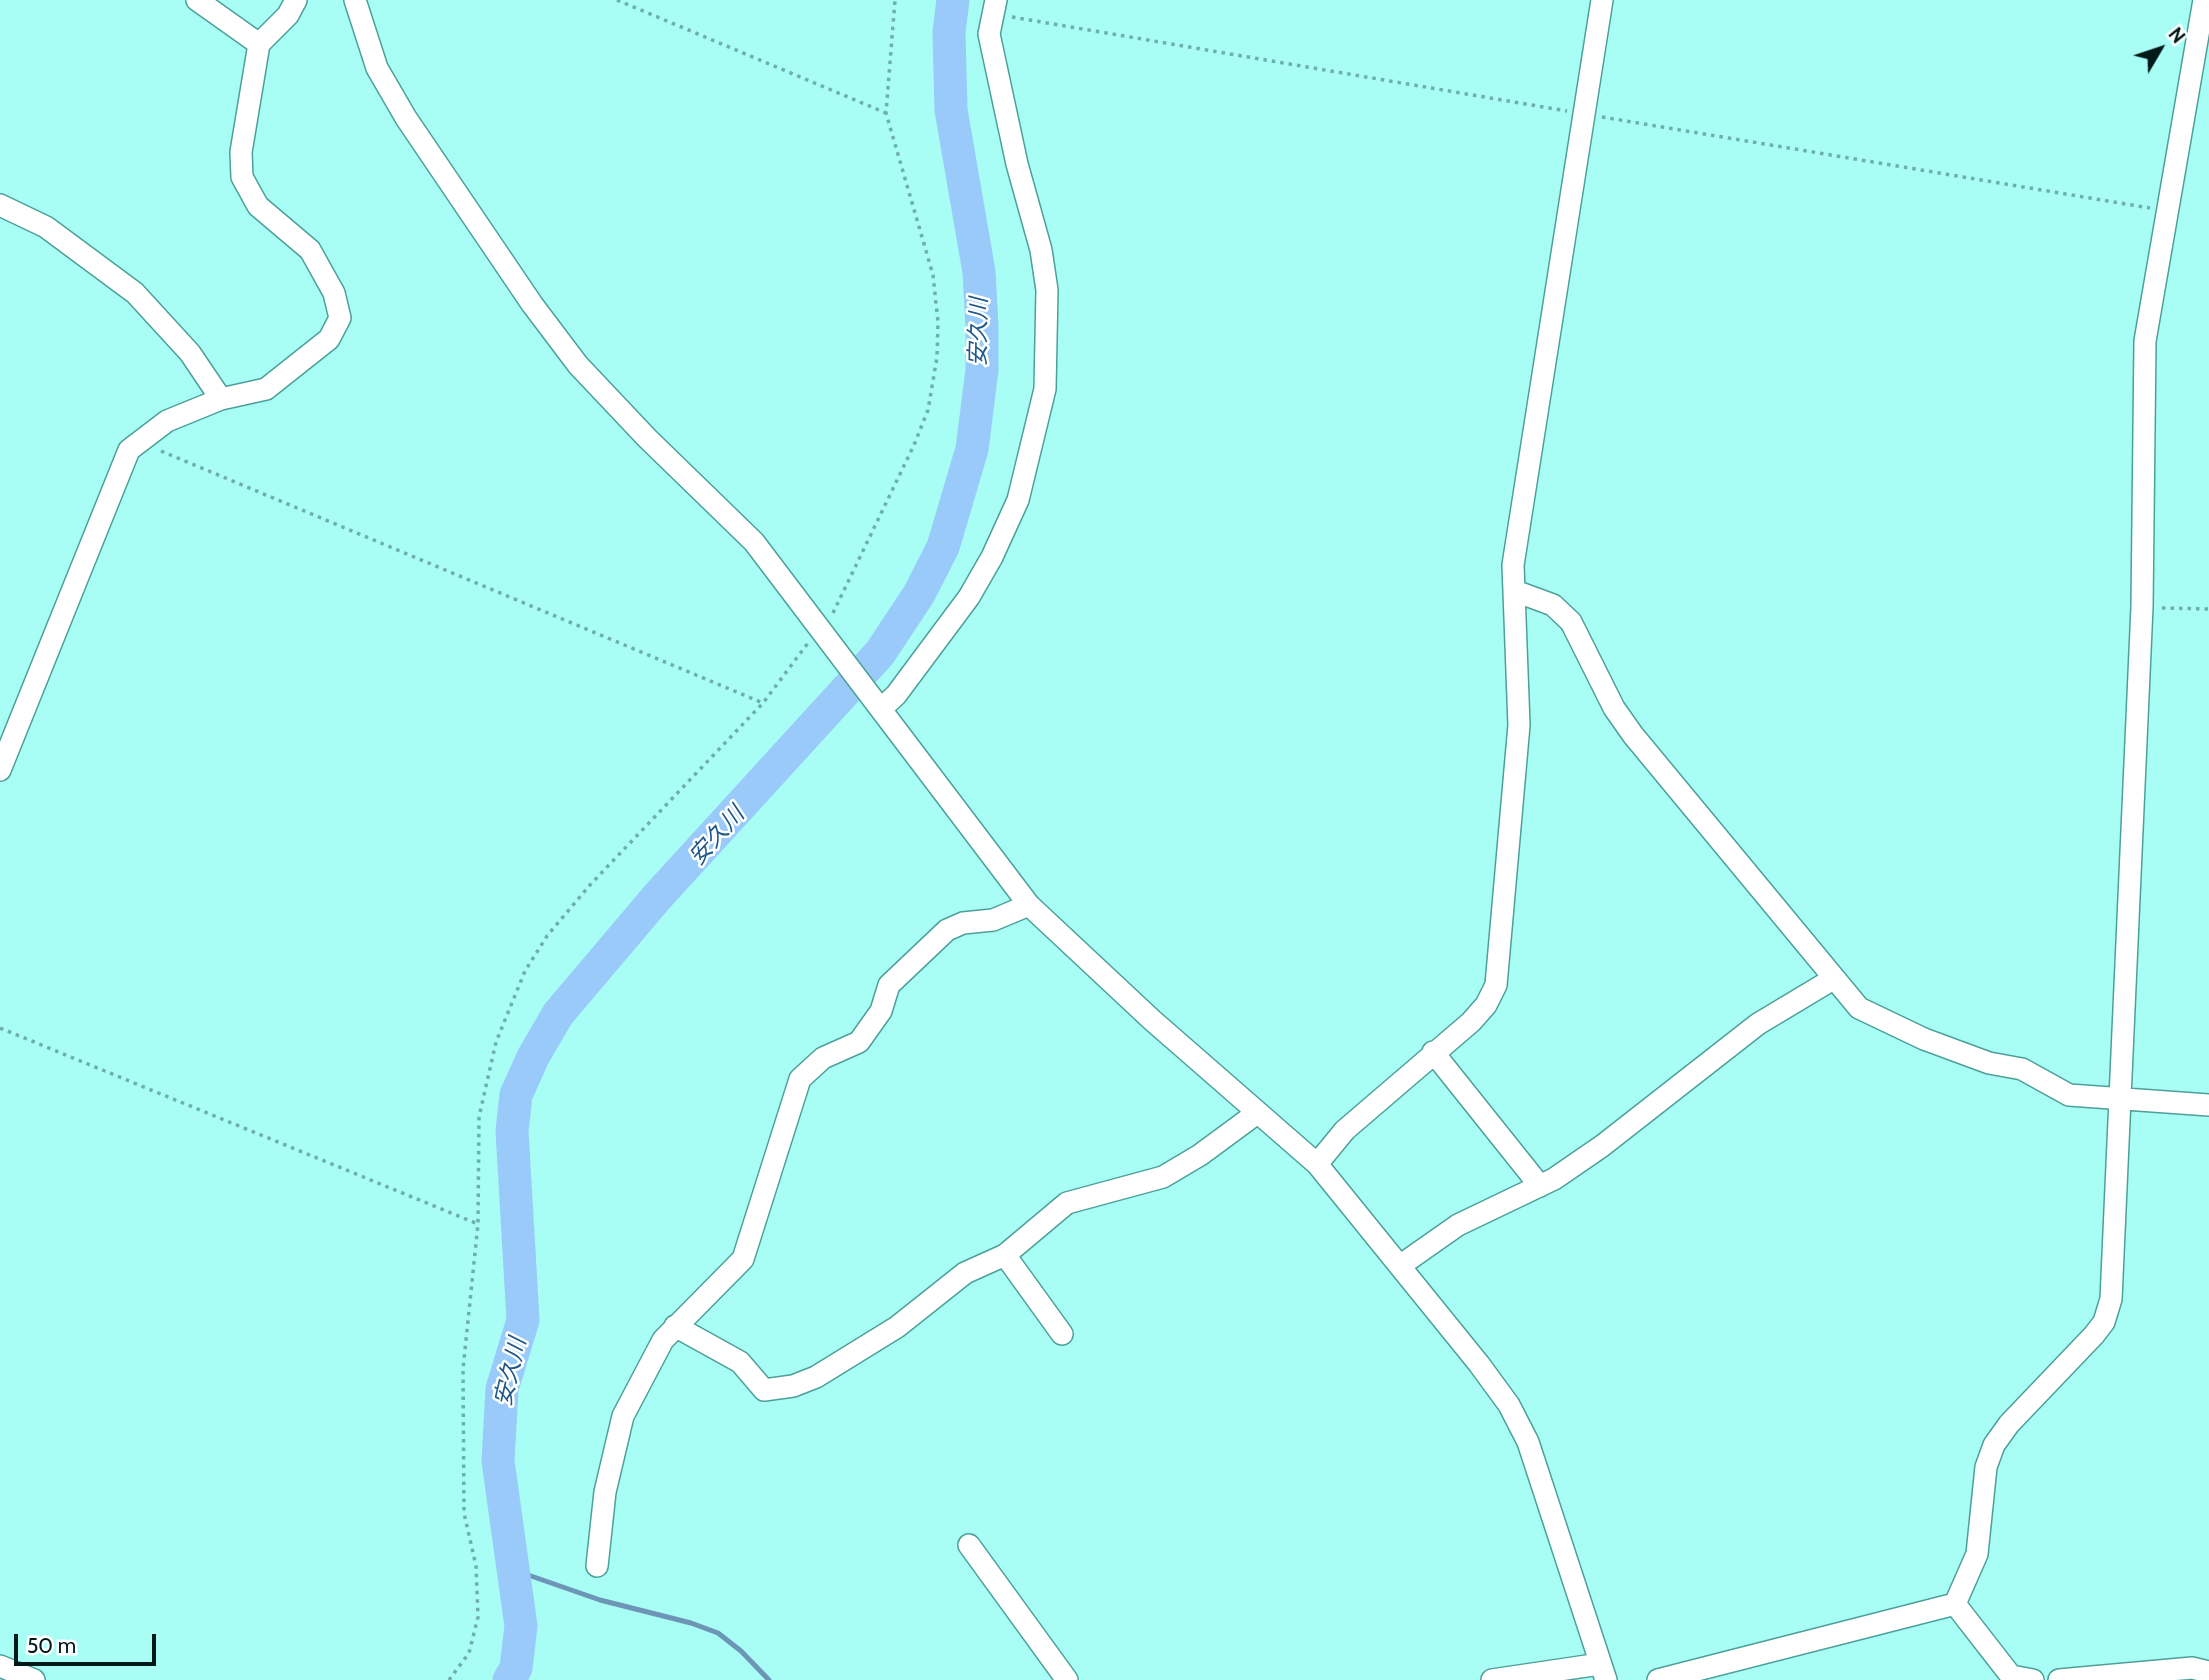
<!DOCTYPE html>
<html>
<head>
<meta charset="utf-8">
<style>
	body { margin:0 }
	#map { position:relative; width:2209px; height:1680px; overflow:hidden; background:#a8fdf5; font-family:Cabin,sans-serif }
	canvas { display:block }
	.north { position:absolute; left:2125px; top:14px; width:70px; height:70px; -webkit-text-stroke:5px #fff; paint-order:stroke; rotate:51deg; font-size:19px; font-weight:700; line-height:28px; text-align:center; color:#011a19 }
	.north::after { content:''; display:block; margin:auto; width:24px; height:32px; background:#011a19; clip-path:polygon(50% 0,100% 100%,50% 72%,0 100%) }
	.scale { position:absolute; left:14px; top:1634px; width:142px; height:32px; box-sizing:border-box; border:4px solid #011a19; border-top:0; padding-left:9px; font-size:21px; line-height:24px; white-space:nowrap; color:#011a19; -webkit-text-stroke:5px #fff; paint-order:stroke }
</style>
</head>
<body>
<div id="map">
<canvas width="2209" height="1680"></canvas>
<div class="north">N</div>
<div class="scale">50 m</div>
</div>
<script>
const g = document.querySelector('canvas').getContext('2d');
g.lineJoin = 'round';
const poly = rows => new Path2D(rows.map(r => 'M' + r).join(''));
function trace(path, color, width, dash) { g.strokeStyle = color; g.lineWidth = width; g.lineCap = dash ? 'butt' : 'round'; g.setLineDash(dash || []); g.stroke(path); }
function drawText(font, color, halo, rows, align = 'center') {
  g.font = font + ' Cabin,"Noto Sans JP",sans-serif'; g.lineWidth = 5; g.setLineDash([]); g.textBaseline = 'middle'; g.strokeStyle = halo; g.fillStyle = color; for (const [text, x, y, turn = 0] of rows) {
    g.save(); g.translate(x, y); g.rotate((+turn || 0) * Math.PI / 180); g.textAlign = isNaN(turn) ? turn : align; if (halo) g.strokeText(text, 0, 0); g.fillText(text, 0, 0); g.restore();
  }
}
const stream = poly([
	[511,1569,600,1600,691,1623,718,1633,741,1651,769,1680]
]);
const river = poly([
	[509,1680,516,1668,521,1626,498,1461,502,1389,523,1320,512,1131,516,1095,533,1057,558,1014,658,896,880,653,919,594,943,547,972,449,982,370,982,326,979,272,951,110,949,32,953,0]
]);
const path = poly([
	[617,0,886,113],
	[1012,17,1567,111],
	[1602,117,2150,208],
	[161,451,763,703],
	[2162,608,2209,609],
	[833,613,914,445,928,410,937,357,938,322,933,275,886,113,895,0],
	[0,1028,478,1224],
	[449,1680,469,1653,478,1617,476,1566,464,1513,463,1369,478,1224,479,1117,496,1042,525,971,547,936,590,885,763,703,808,643]
]);
const street = poly([
	[197,0,259,44],
	[355,0,377,68,406,118,532,304,578,365,647,438,754,542,1029,905,1152,1020,1317,1164,1479,1364,1509,1405,1528,1442,1606,1680],
	[0,205,46,227,135,293,190,353,221,399],
	[1515,591,1553,605,1571,622,1614,708,1633,735,1859,1008,1924,1039,1989,1063,2022,1069,2069,1095,2209,1105],
	[882,708,896,695,969,597,992,557,1018,500,1045,389,1047,290,1041,250,1017,164,989,34,996,0],
	[0,770,129,450,167,421,221,399,266,389,329,339,340,318,334,293,310,250,258,206,242,177,241,152,259,44,288,15,296,0],
	[1433,1052,1540,1186],
	[1317,1164,1345,1130,1471,1022,1486,1005,1496,985,1519,725,1513,565,1602,0],
	[1005,1255,1062,1334],
	[1401,1265,1458,1225,1554,1179,1602,1146,1758,1024,1833,979],
	[675,1326,740,1362,764,1390,793,1386,816,1377,897,1327,965,1273,1005,1255,1067,1203,1163,1177,1200,1155,1257,1113],
	[969,1545,1067,1680],
	[597,1566,605,1492,623,1416,663,1340,743,1259,800,1079,823,1058,859,1042,881,1011,889,985,947,930,963,923,993,920,1029,905],
	[1955,1604,2011,1676,2033,1680],
	[0,1666,34,1680],
	[1492,1680,1600,1664],
	[1658,1680,1955,1604,1977,1554,1986,1467,1994,1445,2009,1424,2094,1335,2104,1322,2111,1299,2142,607,2145,341,2204,0],
	[2059,1680,2192,1668,2209,1672]
]);
const waterNames = [
	["安久川",979,332,-89],
	["安久川",717,836,-48],
	["安久川",511,1372,-77]
];
trace(stream, '#6c95b6', 5);
trace(river, '#9acaf9', 33);
trace(street, '#4ca099', 24);
trace(path, '#6fafaa', 3.5, [3.5, 5]);
trace(street, '#fff', 21);
drawText('italic 23px', '#1e588a', '#fff', waterNames);
</script>
</body>
</html>
